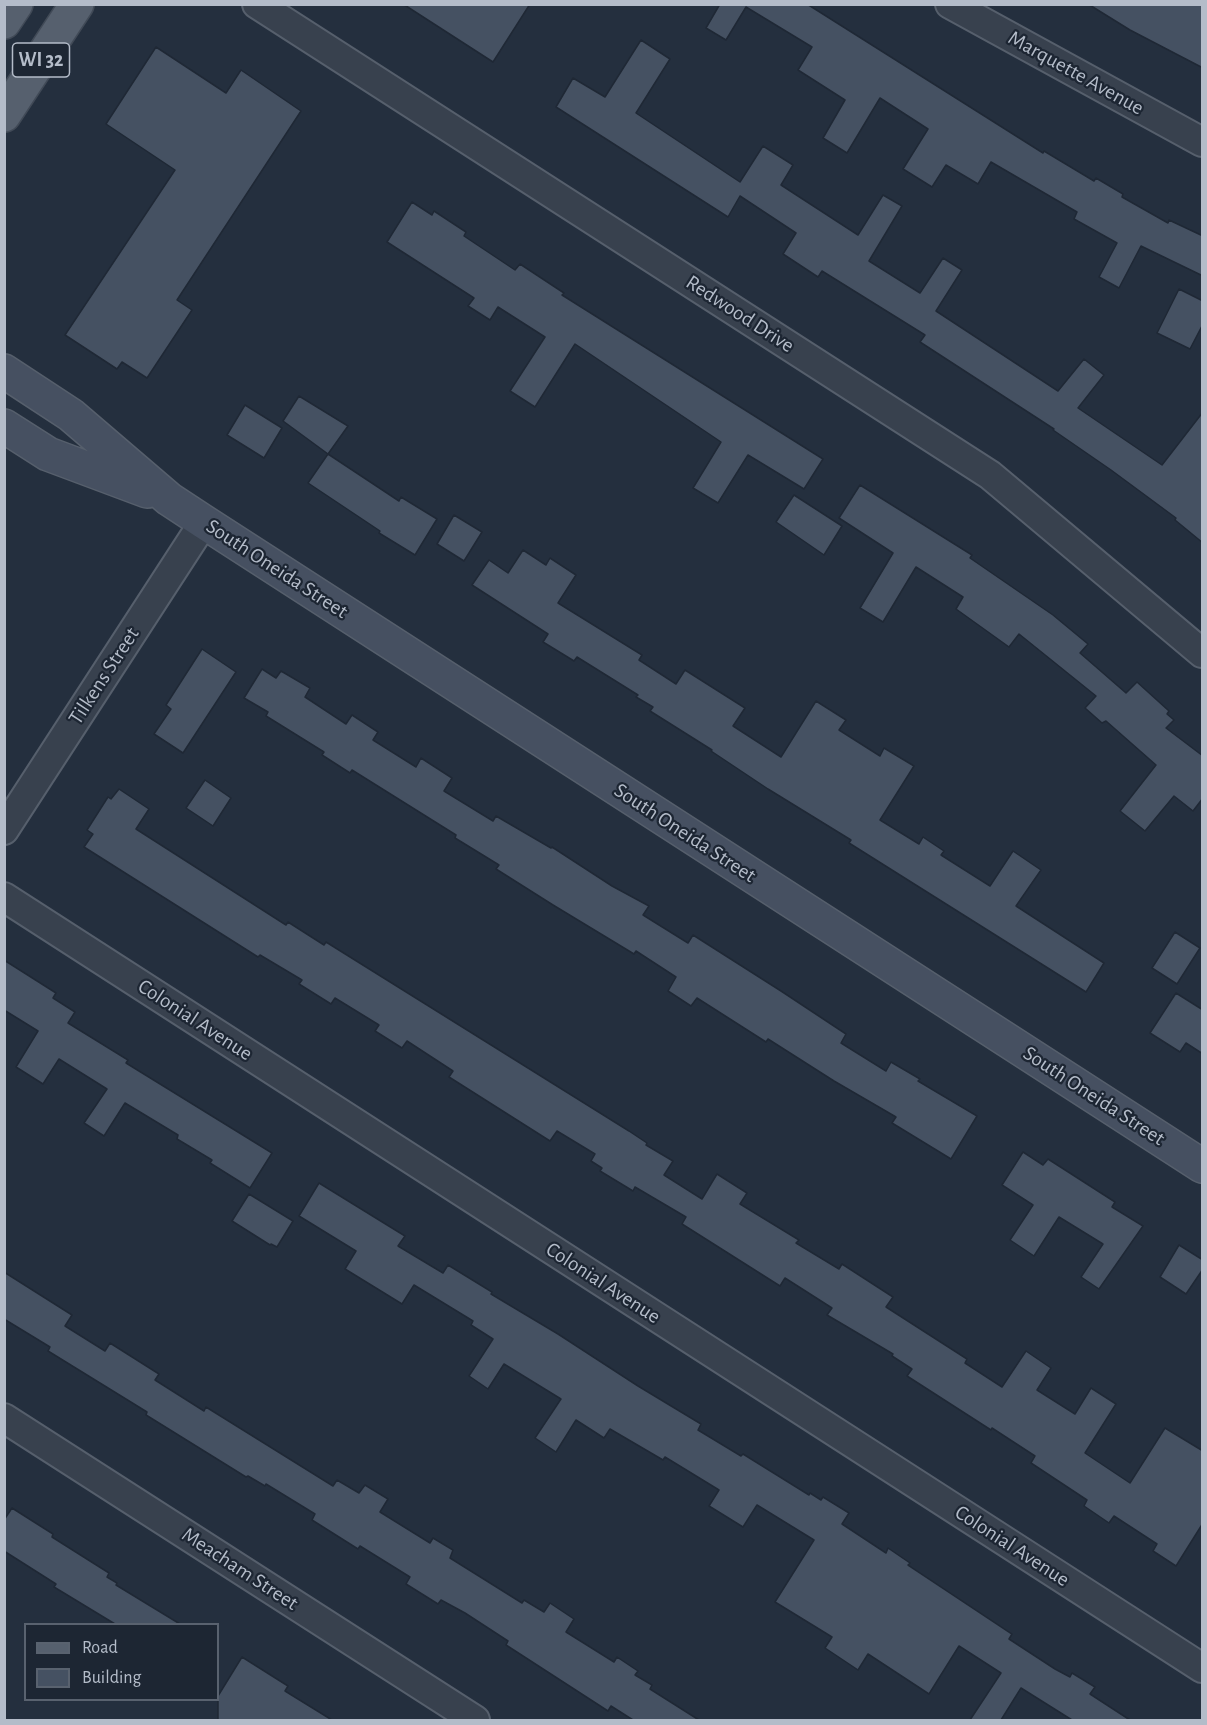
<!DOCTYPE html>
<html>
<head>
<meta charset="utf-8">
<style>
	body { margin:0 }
	#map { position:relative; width:1207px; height:1725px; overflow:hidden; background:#242f3e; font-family:"Alegreya Sans",sans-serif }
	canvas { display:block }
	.frame { position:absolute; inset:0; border:6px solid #b4bcc9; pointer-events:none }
	.legend { position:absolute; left:24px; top:1623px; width:195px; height:78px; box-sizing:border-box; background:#1d2633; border:2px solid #59626f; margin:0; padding:8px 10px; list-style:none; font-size:18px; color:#b4bcc9 }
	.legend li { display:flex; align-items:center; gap:12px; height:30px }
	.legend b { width:30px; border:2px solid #59626f }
</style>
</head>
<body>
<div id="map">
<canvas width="1207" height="1725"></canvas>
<div class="frame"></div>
<ul class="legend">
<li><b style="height:8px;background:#56606e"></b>Road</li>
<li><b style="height:16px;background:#455162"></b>Building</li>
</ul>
</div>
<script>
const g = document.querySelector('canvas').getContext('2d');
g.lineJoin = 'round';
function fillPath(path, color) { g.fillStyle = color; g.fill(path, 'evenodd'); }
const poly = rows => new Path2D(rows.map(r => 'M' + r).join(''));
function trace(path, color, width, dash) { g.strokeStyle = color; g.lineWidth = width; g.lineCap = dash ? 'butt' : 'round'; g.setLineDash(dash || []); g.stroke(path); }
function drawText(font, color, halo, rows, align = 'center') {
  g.font = font + ' "Alegreya Sans",sans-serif'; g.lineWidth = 4.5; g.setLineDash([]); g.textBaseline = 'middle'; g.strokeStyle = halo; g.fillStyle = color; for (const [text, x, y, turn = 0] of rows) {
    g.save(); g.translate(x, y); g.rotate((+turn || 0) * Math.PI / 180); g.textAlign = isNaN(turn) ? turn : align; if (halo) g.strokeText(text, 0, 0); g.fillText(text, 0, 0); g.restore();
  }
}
const building = poly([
	[403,4,530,4,493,62,403,4],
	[720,4,807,4,1043,153,1044,151,1094,181,1096,178,1123,194,1122,197,1168,223,1169,220,1203,236,1203,276,1141,246,1119,288,1099,277,1117,243,1074,219,1077,212,991,162,978,184,946,165,932,187,903,169,928,129,880,98,847,153,823,138,845,100,798,70,812,47,746,7,726,40,706,28,720,4],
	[1088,4,1203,4,1203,68,1130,30,1088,4],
	[641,40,670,59,636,113,740,182,763,146,793,165,781,185,858,235,883,195,902,206,869,261,920,293,943,258,962,270,936,311,1058,391,1084,359,1104,375,1078,408,1162,465,1203,412,1203,543,1175,520,1176,518,1111,470,1053,430,1054,429,920,342,925,335,822,271,818,277,783,254,796,233,740,196,728,217,556,107,573,78,605,97,641,40],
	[156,47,226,93,241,70,301,111,177,300,192,310,147,378,122,362,117,369,65,335,175,170,106,124,156,47],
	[412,202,432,215,434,211,466,232,464,236,515,270,520,264,564,293,562,295,823,459,804,489,748,455,718,503,693,488,721,442,575,344,535,407,510,391,545,337,498,307,490,320,468,306,474,298,387,242,412,202],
	[1179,289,1203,301,1203,324,1190,349,1157,333,1179,289],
	[299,396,348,426,328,454,283,421,299,396],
	[245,405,282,428,264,458,227,435,245,405],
	[328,454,399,501,401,497,437,519,415,555,379,533,380,531,308,483,328,454],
	[860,485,972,555,970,558,1053,615,1088,644,1080,653,1126,693,1137,682,1169,711,1167,714,1174,720,1166,728,1203,756,1203,798,1193,811,1174,796,1145,831,1120,811,1156,765,1106,721,1102,723,1085,708,1096,696,1019,634,1009,647,956,609,963,597,916,567,883,622,860,608,893,553,839,518,860,485],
	[794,495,842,526,824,555,776,522,794,495],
	[454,515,482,532,464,561,437,544,454,515],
	[523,550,546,565,550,558,576,575,558,603,642,655,639,660,676,684,685,670,745,708,733,726,781,757,816,701,846,720,839,730,880,756,884,748,914,766,880,820,919,844,923,837,944,851,941,855,990,886,1013,851,1041,870,1016,906,1104,963,1086,992,849,843,851,840,768,789,711,751,712,750,650,711,653,707,636,697,638,695,577,657,574,661,543,642,548,634,472,585,489,560,508,573,523,550],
	[202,649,236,672,183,753,154,734,171,709,166,705,202,649],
	[262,669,276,678,281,671,310,688,305,697,346,724,352,715,378,732,373,740,416,767,421,758,452,778,444,791,493,821,496,816,551,848,552,847,612,886,649,906,643,915,688,943,693,935,781,991,846,1034,841,1043,886,1071,891,1062,920,1079,918,1081,977,1116,951,1159,892,1123,896,1117,834,1081,768,1039,766,1042,697,998,691,1006,668,991,676,977,636,951,634,954,553,905,496,869,499,865,455,838,456,835,352,770,350,773,322,755,324,752,266,716,268,712,244,698,262,669],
	[205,780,231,798,213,826,186,808,205,780],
	[119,789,149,809,136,829,286,925,288,922,324,945,326,942,629,1131,647,1143,646,1145,673,1161,664,1175,702,1199,717,1174,747,1193,740,1204,799,1240,796,1243,839,1269,842,1264,893,1297,886,1307,967,1359,965,1363,1002,1387,1026,1351,1051,1368,1037,1390,1075,1414,1091,1388,1116,1404,1085,1453,1130,1483,1165,1428,1203,1451,1203,1523,1176,1566,1153,1551,1157,1544,1114,1516,1109,1523,1084,1506,1087,1500,1031,1463,1035,1456,992,1428,991,1430,907,1376,912,1369,892,1356,893,1354,827,1315,832,1308,785,1278,780,1286,682,1224,686,1217,635,1187,633,1191,600,1171,602,1168,591,1161,595,1154,557,1131,550,1141,449,1077,453,1071,407,1041,402,1048,375,1031,379,1025,335,998,331,1004,299,984,302,980,260,955,258,957,84,847,93,834,87,830,108,797,111,799,119,789],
	[1175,932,1200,948,1177,984,1152,968,1175,932],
	[4,960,56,993,53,998,75,1012,68,1023,128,1060,126,1063,272,1153,250,1188,210,1163,212,1160,177,1139,178,1135,125,1103,104,1136,84,1123,107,1089,59,1059,43,1084,16,1067,38,1031,4,1010,4,960],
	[1176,993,1203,1010,1203,1054,1186,1043,1180,1052,1150,1033,1176,993],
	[1023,1152,1043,1165,1048,1159,1115,1202,1112,1207,1143,1226,1099,1289,1081,1277,1103,1244,1059,1217,1034,1256,1010,1240,1033,1205,1002,1185,1023,1152],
	[319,1183,405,1236,398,1246,443,1273,448,1265,492,1292,491,1294,558,1334,638,1386,701,1424,698,1430,741,1456,743,1454,809,1495,810,1493,821,1500,823,1497,849,1513,842,1524,886,1553,888,1548,910,1563,908,1565,1012,1634,1009,1639,1055,1669,1070,1677,1072,1673,1095,1687,1090,1694,1130,1720,1072,1720,1021,1688,1001,1720,970,1720,1001,1673,959,1646,929,1694,868,1654,858,1670,825,1648,832,1637,775,1602,814,1540,757,1505,743,1527,709,1506,719,1490,665,1457,663,1460,610,1429,604,1438,576,1420,556,1452,535,1438,561,1399,504,1364,488,1389,469,1376,493,1339,471,1325,473,1321,414,1285,402,1304,345,1269,356,1251,299,1216,319,1183],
	[249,1194,293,1221,277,1247,271,1244,270,1245,232,1221,249,1194],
	[1179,1245,1203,1260,1203,1269,1186,1294,1160,1277,1179,1245],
	[4,1272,72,1315,65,1326,105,1351,110,1343,159,1374,155,1380,204,1411,206,1407,333,1486,337,1480,359,1493,365,1485,388,1499,380,1512,430,1543,433,1538,453,1550,450,1558,522,1603,524,1600,544,1612,550,1603,574,1619,566,1632,614,1662,617,1657,638,1671,635,1675,652,1685,650,1689,699,1720,633,1720,611,1706,608,1711,506,1645,508,1641,465,1613,441,1600,438,1604,406,1584,410,1577,360,1546,358,1549,312,1520,315,1514,266,1484,265,1486,248,1476,246,1477,146,1415,147,1412,48,1351,50,1347,4,1319,4,1272],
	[12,1508,53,1534,52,1537,109,1573,107,1577,117,1583,116,1585,180,1624,115,1624,54,1587,56,1584,4,1551,4,1520,12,1508],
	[242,1657,288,1686,285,1691,332,1720,218,1720,218,1696,242,1657]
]);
const street = poly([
	[257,4,990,475,1202,653],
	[950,4,1202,142],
	[4,830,204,522],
	[4,897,1202,1668],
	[4,1418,475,1720]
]);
const secondary = poly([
	[4,371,71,415,169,499,204,522,1202,1166],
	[4,426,48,454,147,491]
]);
const primary = poly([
	[4,22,16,4],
	[4,115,77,4]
]);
const shields = [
	[41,60,57]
];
const shieldNames = [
	["WI 32",41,60]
];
const streetNames = [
	["Marquette Avenue",1076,73,29],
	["Redwood Drive",740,314,33],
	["South Oneida Street",277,569,33],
	["Tilkens Street",104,676,-57],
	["South Oneida Street",685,833,33],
	["Colonial Avenue",195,1020,33],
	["South Oneida Street",1094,1096,33],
	["Colonial Avenue",603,1283,33],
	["Colonial Avenue",1012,1546,33],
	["Meacham Street",240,1569,33]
];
fillPath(building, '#455162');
trace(building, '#1f2835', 1.5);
trace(street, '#565f6c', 32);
trace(secondary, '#565f6c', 36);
trace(primary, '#414a57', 36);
trace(street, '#38414e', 28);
trace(secondary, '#465061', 33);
trace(primary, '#56606e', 33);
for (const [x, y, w] of shields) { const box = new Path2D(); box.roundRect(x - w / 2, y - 17, w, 34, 4.5); g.fillStyle = '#1d2633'; g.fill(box); trace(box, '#b4bcc9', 1.5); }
drawText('bold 20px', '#b4bcc9', null, shieldNames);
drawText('21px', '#b4bcc9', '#1d2633', streetNames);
</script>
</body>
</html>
